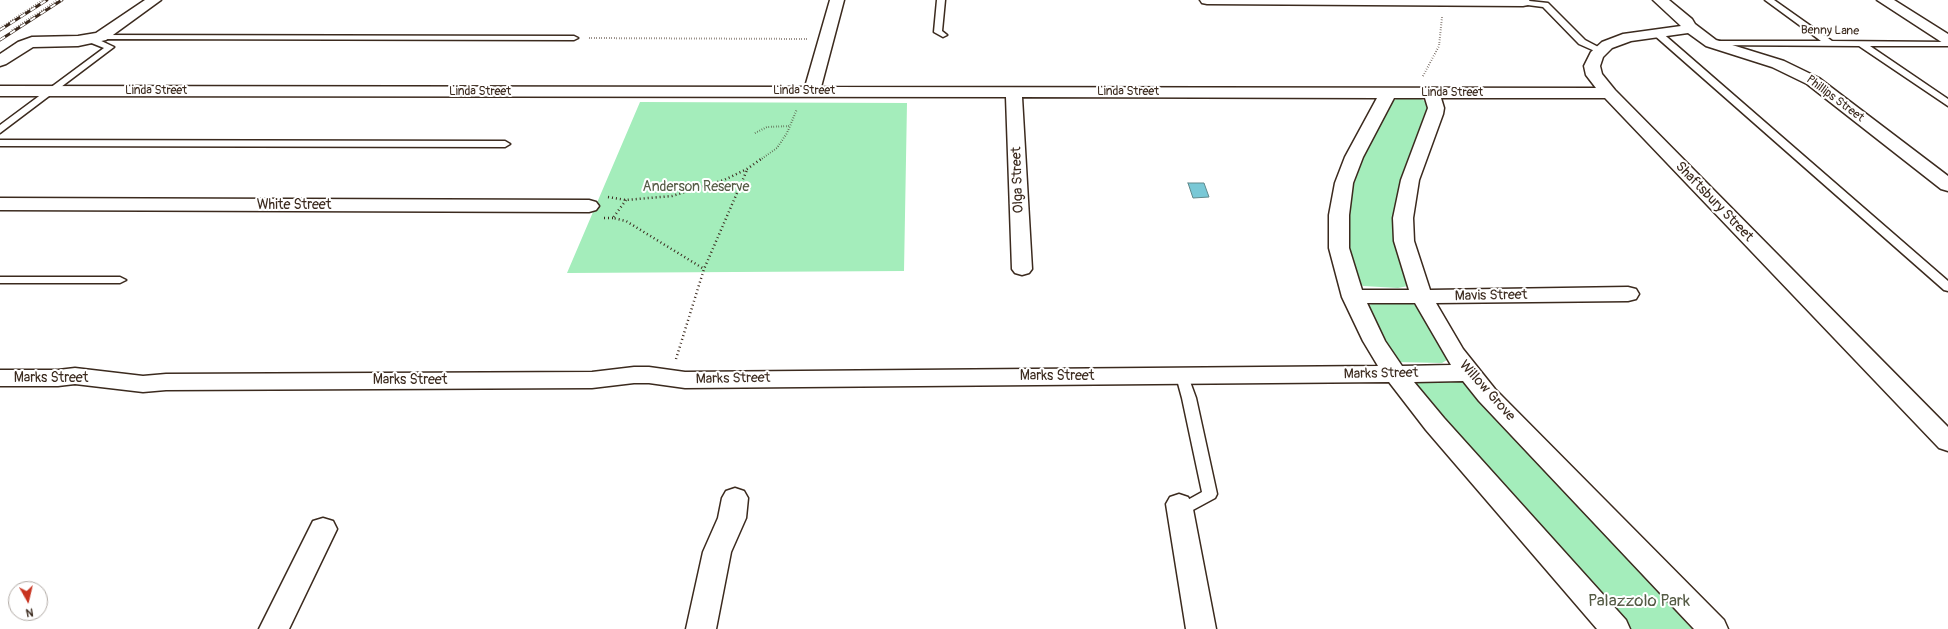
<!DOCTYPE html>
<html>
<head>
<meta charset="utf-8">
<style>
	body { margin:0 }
	#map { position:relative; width:1948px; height:629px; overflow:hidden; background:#fff; font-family:Pangolin,sans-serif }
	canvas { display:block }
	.north { position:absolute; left:8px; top:581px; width:40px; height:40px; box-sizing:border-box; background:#fff; border:1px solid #b1aaa5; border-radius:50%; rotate:172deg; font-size:11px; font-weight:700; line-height:16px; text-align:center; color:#3b2a1e }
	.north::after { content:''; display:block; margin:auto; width:14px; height:18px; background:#c8321e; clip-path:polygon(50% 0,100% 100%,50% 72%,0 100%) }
</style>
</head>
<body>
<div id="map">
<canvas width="1948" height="629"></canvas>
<div class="north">N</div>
</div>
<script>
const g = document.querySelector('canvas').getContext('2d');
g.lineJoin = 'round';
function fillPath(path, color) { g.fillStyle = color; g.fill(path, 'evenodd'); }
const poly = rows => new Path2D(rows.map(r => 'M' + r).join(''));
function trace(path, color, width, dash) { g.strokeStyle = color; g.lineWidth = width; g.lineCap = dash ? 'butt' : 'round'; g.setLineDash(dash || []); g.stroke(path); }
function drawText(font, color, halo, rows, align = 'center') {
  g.font = font + ' Pangolin,sans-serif'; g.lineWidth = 4; g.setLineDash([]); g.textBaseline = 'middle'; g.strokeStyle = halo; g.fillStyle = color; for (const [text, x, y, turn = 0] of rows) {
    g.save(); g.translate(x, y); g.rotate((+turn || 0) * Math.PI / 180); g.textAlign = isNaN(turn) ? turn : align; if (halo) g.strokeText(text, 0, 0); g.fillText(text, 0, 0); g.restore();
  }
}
const green = poly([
	[1399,98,1419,98,1427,102,1429,106,1407,170,1408,286,1398,288,1363,286,1357,281,1347,249,1350,193,1354,172,1392,101],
	[640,102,907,103,904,271,567,273],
	[1408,302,1417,306,1445,355,1447,360,1442,363,1396,362,1367,308,1369,305,1376,303],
	[1453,379,1470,385,1702,629,1628,629,1413,389,1415,382]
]);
const water = poly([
	[1188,183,1204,183,1209,197,1193,198,1188,183]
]);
const pathFar1 = poly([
	[0,28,43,0],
	[12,30,58,0],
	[589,38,808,39],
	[1423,76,1439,46,1442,17],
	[755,133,767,127,790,126],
	[760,160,777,148,787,133,797,109]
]);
const path = poly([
	[608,197,626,200,672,196,724,180,747,169,761,159],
	[626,200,613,218,626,221,704,269],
	[604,218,613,218],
	[676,359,704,269,747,170]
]);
const service = poly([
	[937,0,945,0,942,31,947,35,943,37,934,32,937,0],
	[1520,0,1548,3,1585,40,1604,50,1600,53,1597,52,1579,44,1543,7,1520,4,1520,0],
	[1765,0,1774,0,1832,41,1948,42,1948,46,1870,46,1948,99,1948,106,1859,46,1708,45,1707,43,1711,41,1821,41,1765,0],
	[1654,31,1660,31,1948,281,1948,291,1944,290,1654,35,1654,31],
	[98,35,574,36,578,38,574,40,101,39,97,37,98,35],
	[89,38,95,38,114,47,0,133,0,125,104,48,89,42,89,38],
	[0,140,505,141,510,144,505,147,0,146,0,140],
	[0,277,120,277,126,280,120,283,0,283,0,277],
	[1182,372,1187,373,1188,376,1196,398,1217,494,1215,498,1180,517,1175,515,1173,511,1175,507,1202,492,1182,398,1176,376,1177,373,1182,372]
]);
const minor = poly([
	[145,0,161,0,106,40,78,46,33,47,6,64,0,66,0,54,18,42,32,37,78,36,96,33,145,0],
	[830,0,844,0,821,87,1596,88,1586,75,1584,66,1591,52,1602,42,1623,34,1681,26,1653,0,1669,0,1692,19,1695,24,1716,40,1784,61,1819,78,1948,176,1948,191,1941,189,1807,84,1772,67,1706,46,1688,33,1631,41,1612,48,1603,57,1600,66,1602,74,1615,90,1948,427,1948,451,1939,448,1605,98,1441,98,1444,108,1443,114,1419,180,1413,218,1414,241,1430,290,1628,287,1636,289,1639,294,1636,299,1628,301,1436,303,1463,349,1495,389,1724,620,1728,629,1694,629,1479,401,1463,381,1414,382,1444,418,1626,620,1630,629,1597,629,1426,430,1389,382,685,388,649,383,634,383,592,388,166,390,143,392,75,384,58,386,0,386,0,370,58,370,75,368,143,376,166,374,592,372,634,367,649,367,685,372,1378,366,1363,341,1342,297,1329,248,1329,215,1335,183,1345,157,1377,98,1022,97,1032,269,1029,273,1022,275,1015,273,1012,269,1006,97,0,96,0,86,805,87,830,0],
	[1394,98,1425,98,1428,108,1401,180,1393,218,1394,241,1409,290,1362,290,1349,248,1349,215,1353,183,1363,157,1394,98],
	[1367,303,1415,303,1451,365,1402,366,1385,341,1367,303],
	[1200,0,1529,0,1530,2,1528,5,1523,6,1207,4,1202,3,1200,0],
	[1877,0,1894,0,1948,34,1948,45,1943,43,1877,0],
	[0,198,589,200,596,202,599,206,596,210,589,212,0,210,0,198],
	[735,488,744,491,748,498,746,518,731,552,716,629,686,629,703,552,718,518,722,498,726,491,735,488],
	[1179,494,1188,497,1192,504,1216,629,1186,629,1166,504,1170,497,1179,494],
	[323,518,333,521,337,529,289,629,259,629,313,521,323,518]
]);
const rail = poly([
	[0,30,47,0],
	[0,40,62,0]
]);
const farStreetnames = [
	["Benny Lane",1830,31,1],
	["Linda Street",156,91],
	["Linda Street",804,91],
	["Linda Street",480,92],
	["Linda Street",1128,92],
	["Linda Street",1452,93],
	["Phillips Street",1835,99,37]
];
const streetNames = [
	["Olga Street",1018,180,-92],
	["Shaftsbury Street",1714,202,46],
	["White Street",294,205],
	["Mavis Street",1491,296,-1],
	["Marks Street",1381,374,-1],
	["Marks Street",1057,376],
	["Marks Street",51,378],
	["Marks Street",733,379,-1],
	["Marks Street",410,380],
	["Willow Grove",1487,391,48]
];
const parkNames = [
	["Anderson Reserve",696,187]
];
const nearParknames = [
	["Palazzolo Park",1639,602]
];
fillPath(green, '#a4edbb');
fillPath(water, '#79c8d6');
trace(water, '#60898c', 1);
trace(service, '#3b2a1e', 3);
trace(minor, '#3b2a1e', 3);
trace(pathFar1, '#3b2a1e', 2, [0.5, 2]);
trace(path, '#3b2a1e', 2.5, [1, 3]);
fillPath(service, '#fff');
fillPath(minor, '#fff');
trace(rail, '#3b2a1e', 3);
trace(rail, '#fff', 2, [6]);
drawText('12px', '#3b2a1e', '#fff', farStreetnames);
drawText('14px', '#3b2a1e', '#fff', streetNames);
drawText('14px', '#555b45', '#fff', parkNames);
drawText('17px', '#555b45', '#fff', nearParknames);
</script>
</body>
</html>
